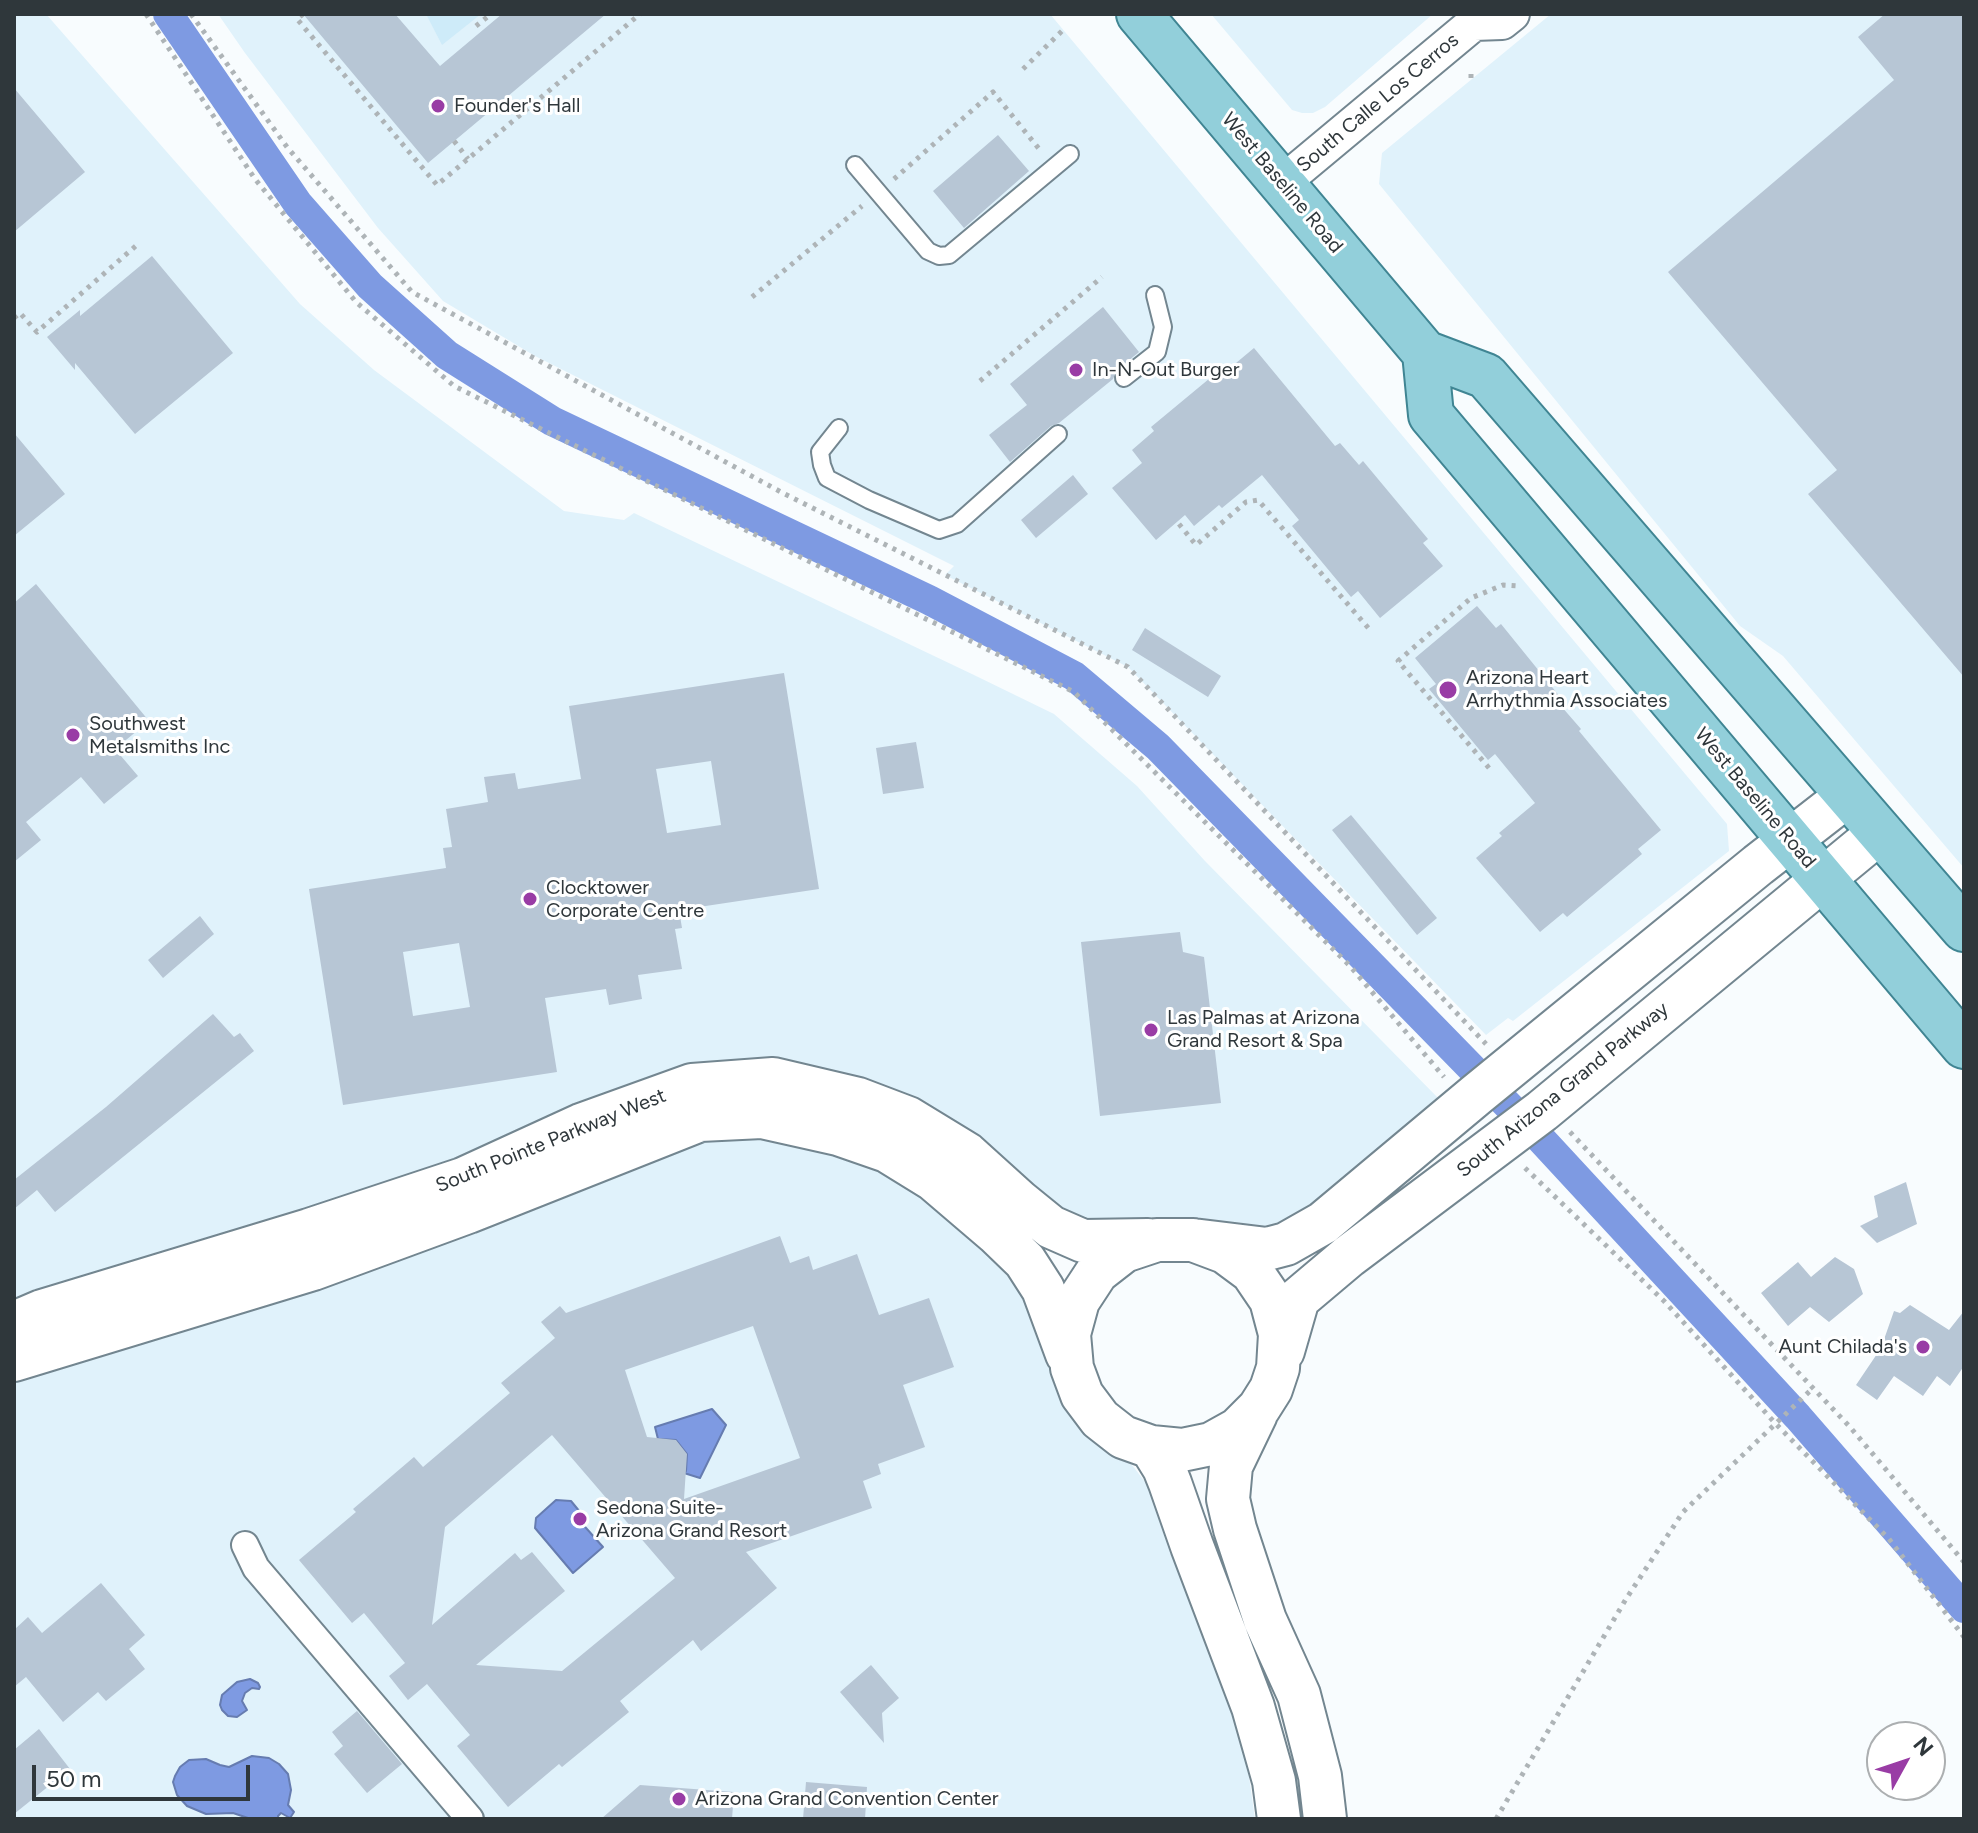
<!DOCTYPE html>
<html>
<head>
<meta charset="utf-8">
<style>
	body { margin:0 }
	#map { position:relative; width:1978px; height:1833px; overflow:hidden; background:#f8fcfe; font-family:Figtree,sans-serif }
	canvas { display:block }
	.frame { position:absolute; inset:0; border:16px solid #2f373b; pointer-events:none }
	.north { position:absolute; left:1866px; top:1721px; width:80px; height:80px; box-sizing:border-box; background:#fff; border:2px solid #acafb1; border-radius:50%; rotate:50deg; font-size:22px; font-weight:700; line-height:32px; text-align:center; color:#2f373b }
	.north::after { content:''; display:block; margin:auto; width:28px; height:36px; background:#993ca5; clip-path:polygon(50% 0,100% 100%,50% 72%,0 100%) }
	.scale { position:absolute; left:32px; top:1765px; width:218px; height:36px; box-sizing:border-box; border:4px solid #2f373b; border-top:0; padding-left:10px; font-size:24px; line-height:28px; white-space:nowrap; color:#2f373b; -webkit-text-stroke:6px #fff; paint-order:stroke }
</style>
</head>
<body>
<div id="map">
<canvas width="1978" height="1833"></canvas>
<div class="frame"></div>
<div class="north">N</div>
<div class="scale">50 m</div>
</div>
<script>
const g = document.querySelector('canvas').getContext('2d');
g.lineJoin = 'round';
function fillPath(path, color) { g.fillStyle = color; g.fill(path, 'evenodd'); }
const poly = rows => new Path2D(rows.map(r => 'M' + r).join(''));
function trace(path, color, width, dash) { g.strokeStyle = color; g.lineWidth = width; g.lineCap = dash ? 'butt' : 'round'; g.setLineDash(dash || []); g.stroke(path); }
function drawText(font, color, halo, rows, align = 'center') {
  g.font = font + ' Figtree,sans-serif'; g.lineWidth = 6; g.setLineDash([]); g.textBaseline = 'middle'; g.strokeStyle = halo; g.fillStyle = color; for (const [text, x, y, turn = 0] of rows) {
    g.save(); g.translate(x, y); g.rotate((+turn || 0) * Math.PI / 180); g.textAlign = isNaN(turn) ? turn : align; if (halo) g.strokeText(text, 0, 0); g.fillText(text, 0, 0); g.restore();
  }
}
const built = poly([
	[14,14,46,14,300,304,374,370,564,511,624,520,634,513,974,675,1054,714,1137,786,1205,861,1441,1101,1289,1228,1262,1234,1182,1219,1156,1219,1132,1222,1072,1224,886,1096,471,1167,14,1308],
	[218,14,1050,14,1727,824,1729,851,1513,1021,1508,1018,1486,1035,1128,667,945,575,954,566,535,356,443,301,378,228,245,53],
	[1211,14,1433,14,1325,107,1313,113,1302,113,1292,110],
	[1551,14,1964,14,1964,868,1783,656,1740,626,1379,184,1382,153],
	[702,1131,829,1139,935,1202,1014,1274,1099,1443,1132,1465,1149,1487,1242,1726,1255,1819,14,1819,14,1374]
]);
const green = poly([
	[426,14,481,14,442,45]
]);
const water = poly([
	[712,1409,726,1425,700,1478,684,1473,686,1471,687,1454,676,1440,658,1439,655,1427,712,1409],
	[556,1500,571,1501,580,1512,578,1519,603,1547,573,1573,535,1528,536,1518,556,1500],
	[250,1679,258,1683,260,1687,259,1689,252,1688,245,1693,242,1701,247,1710,237,1717,228,1716,222,1710,220,1705,222,1695,237,1682,250,1679],
	[252,1756,269,1758,279,1764,288,1774,291,1790,288,1805,294,1812,290,1818,281,1813,278,1816,278,1819,251,1819,233,1813,206,1814,187,1806,177,1795,173,1782,175,1776,180,1767,189,1760,206,1759,220,1765,229,1767,252,1756]
]);
const canal = poly([
	[168,14,298,204,370,286,447,355,552,421,929,600,1074,676,1158,747,1539,1137,1798,1417,1964,1608]
]);
const building = poly([
	[303,14,395,14,440,66,502,14,606,14,428,163],
	[1885,14,1964,14,1964,677,1808,494,1837,470,1668,272,1894,80,1858,37],
	[14,88,85,172,14,232],
	[998,135,1029,171,964,228,933,191],
	[152,256,233,353,135,434,75,363,75,370,47,337,80,310,80,316],
	[1103,307,1139,352,1117,370,1113,379,1059,423,1051,426,1010,462,989,435,1027,405,1010,384],
	[1254,348,1335,446,1340,443,1359,465,1363,461,1428,539,1423,543,1443,566,1380,618,1358,591,1351,597,1292,526,1299,520,1262,475,1222,508,1219,505,1194,526,1185,515,1156,540,1112,488,1142,463,1132,450,1154,431,1151,427,1227,364,1230,368],
	[14,433,65,494,14,536],
	[1073,475,1088,494,1036,538,1021,520],
	[36,584,149,721,115,749,138,776,104,804,81,777,26,822,41,840,14,862,14,603],
	[1477,606,1496,628,1501,624,1565,703,1561,706,1581,729,1579,731,1661,830,1638,849,1642,854,1567,917,1563,913,1540,932,1476,858,1502,836,1499,833,1535,803,1495,754,1488,760,1429,689,1436,684,1415,658],
	[1145,628,1221,676,1208,697,1132,650],
	[784,673,819,889,679,910,682,928,675,929,682,969,638,975,642,999,609,1005,606,989,545,998,557,1072,343,1105,309,889,446,868,443,848,452,847,446,809,488,802,484,777,515,773,518,789,581,779,569,706],
	[711,761,721,825,667,833,656,769],
	[459,943,470,1007,413,1016,403,952],
	[916,742,924,788,883,794,876,748],
	[1351,815,1437,918,1417,935,1332,830],
	[200,916,214,934,163,978,148,960],
	[1180,932,1183,952,1204,957,1221,1103,1100,1116,1081,942],
	[213,1014,234,1037,240,1033,254,1051,55,1212,37,1190,14,1209,14,1180,106,1107],
	[1906,1182,1917,1224,1877,1243,1860,1226,1878,1217,1874,1196],
	[780,1236,790,1263,809,1256,813,1270,857,1254,879,1315,929,1298,954,1367,903,1385,925,1447,878,1464,881,1474,863,1481,872,1508,746,1552,777,1588,701,1651,693,1640,620,1701,629,1712,562,1767,559,1764,508,1807,457,1746,470,1735,427,1684,408,1700,389,1676,405,1663,364,1613,352,1623,299,1560,356,1512,353,1509,414,1457,423,1467,510,1393,501,1383,555,1338,541,1322,560,1306,566,1313],
	[753,1326,800,1458,684,1499,687,1454,676,1440,647,1437,625,1370],
	[552,1435,675,1578,562,1671,476,1665,565,1591,532,1552,521,1560,515,1553,432,1625,445,1527],
	[1835,1257,1854,1269,1863,1294,1829,1322,1810,1307,1788,1326,1761,1293,1798,1262,1811,1277],
	[1910,1305,1949,1330,1964,1311,1964,1366,1950,1386,1937,1376,1923,1396,1894,1376,1877,1400,1856,1385,1881,1348,1894,1311,1900,1313],
	[101,1583,145,1635,129,1649,145,1669,106,1701,98,1692,63,1722,26,1677,14,1687,14,1630,28,1617,42,1633],
	[871,1665,899,1698,882,1713,884,1743,840,1692],
	[357,1711,402,1764,367,1793,334,1754,343,1746,332,1732],
	[39,1729,70,1769,14,1814,14,1750],
	[806,1782,867,1787,865,1819,803,1819],
	[640,1785,734,1792,732,1819,601,1819]
]);
const path = poly([
	[146,14,255,179,356,302,454,386,1074,692,1350,966,1444,1077],
	[191,14,287,147,412,292,781,492,1128,667,1486,1044],
	[303,14,297,19,437,185,640,14],
	[476,26,491,14],
	[1023,69,1062,31],
	[1471,78,1471,72],
	[454,141,468,159],
	[894,179,993,92,1040,150],
	[752,297,862,206],
	[14,318,20,313,37,332,138,244],
	[980,381,1102,277],
	[1179,524,1196,545,1246,502,1258,500,1370,630],
	[1489,768,1398,661,1471,598,1503,585,1519,586],
	[1570,1132,1850,1427,1964,1562],
	[1525,1168,1664,1301,1775,1423,1889,1539,1964,1637],
	[1496,1819,1626,1599,1683,1512,1813,1388]
]);
const service = poly([
	[855,165,928,251,939,256,949,255,1070,154],
	[1124,378,1157,352,1163,327,1155,295],
	[839,428,820,452,822,465,827,478,869,500,939,530,957,524,1058,434]
]);
const pedestrian = poly([
	[245,1545,256,1568,470,1819]
]);
const minor = poly([
	[1474,23,1502,22,1512,14],
	[1282,183,1474,23,1476,14]
]);
const tertiary = poly([
	[1193,1240,1225,1252,1252,1272,1271,1300,1280,1334,1278,1368,1271,1389,1259,1408,1238,1429,1211,1444,1182,1450,1151,1447,1123,1437,1100,1419,1082,1395,1072,1368,1069,1334,1078,1301,1097,1272,1124,1251,1157,1240,1193,1240,1267,1249,1286,1244,1323,1223,1476,1095,1758,865,1848,795],
	[14,1323,42,1311,309,1230,463,1179,581,1125,692,1085,773,1079,858,1099,908,1118,967,1154,1019,1201,1051,1227,1083,1241,1148,1240],
	[1283,1351,1298,1299,1349,1256,1542,1111,1880,832],
	[14,1360,313,1269,468,1212,700,1120,762,1117,838,1134,887,1151,934,1180,996,1233,1025,1261,1043,1289,1067,1354],
	[1256,1414,1231,1466,1228,1499,1235,1529,1265,1620,1299,1695,1320,1776,1325,1819],
	[1151,1447,1164,1468,1170,1483,1192,1546,1253,1707,1274,1781,1279,1819]
]);
const primary = poly([
	[1139,14,1425,353,1486,376,1964,929],
	[1425,353,1431,415,1964,1046]
]);
const markers = [
	[438,106,8,"#993ca5"],
	[1076,370,8,"#993ca5"],
	[1448,690,10,"#993ca5"],
	[73,735,8,"#993ca5"],
	[530,899,8,"#993ca5"],
	[1151,1030,8,"#993ca5"],
	[1923,1347,8,"#993ca5"],
	[580,1519,8,"#993ca5"],
	[679,1799,8,"#993ca5"]
];
const streetNames = [
	["South Calle Los Cerros",1378,103,-40],
	["West Baseline Road",1282,183,50],
	["West Baseline Road",1755,798,50],
	["South Arizona Grand Parkway",1563,1090,-39],
	["South Pointe Parkway West",551,1141,-22]
];
const poiNames = [
	["Founder's Hall",454,106],
	["In-N-Out Burger",1092,370],
	["Arizona Heart",1466,678],
	["Arrhythmia Associates",1466,701],
	["Southwest",89,724],
	["Metalsmiths Inc",89,747],
	["Clocktower",546,888],
	["Corporate Centre",546,911],
	["Las Palmas at Arizona",1167,1018],
	["Grand Resort & Spa",1167,1041],
	["Aunt Chilada's",1907,1347,"right"],
	["Sedona Suite-",596,1508],
	["Arizona Grand Resort",596,1531],
	["Arizona Grand Convention Center",695,1799]
];
fillPath(built, '#e0f2fb');
fillPath(green, '#ceebf9');
fillPath(water, '#7e9ae2');
trace(water, '#667cb0', 2);
trace(canal, '#7e9ae2', 30);
fillPath(building, '#b7c6d5');
trace(service, '#738690', 20);
trace(pedestrian, '#738690', 30);
trace(minor, '#738690', 38);
trace(tertiary, '#738690', 46);
trace(primary, '#408593', 48);
trace(path, '#aeb4b7', 5, [4, 6]);
trace(service, '#fff', 16);
trace(pedestrian, '#fff', 26);
trace(minor, '#fff', 34);
trace(tertiary, '#fff', 42);
trace(primary, '#92cfda', 44);
for (const [x, y, r, color] of markers) { const dot = new Path2D(); dot.arc(x, y, r, 0, 2 * Math.PI); g.fillStyle = color; g.fill(dot); trace(dot, '#fff', 3); }
drawText('20px', '#2f373b', '#fff', streetNames);
drawText('20px', '#2f373b', '#fff', poiNames, 'left');
</script>
</body>
</html>
